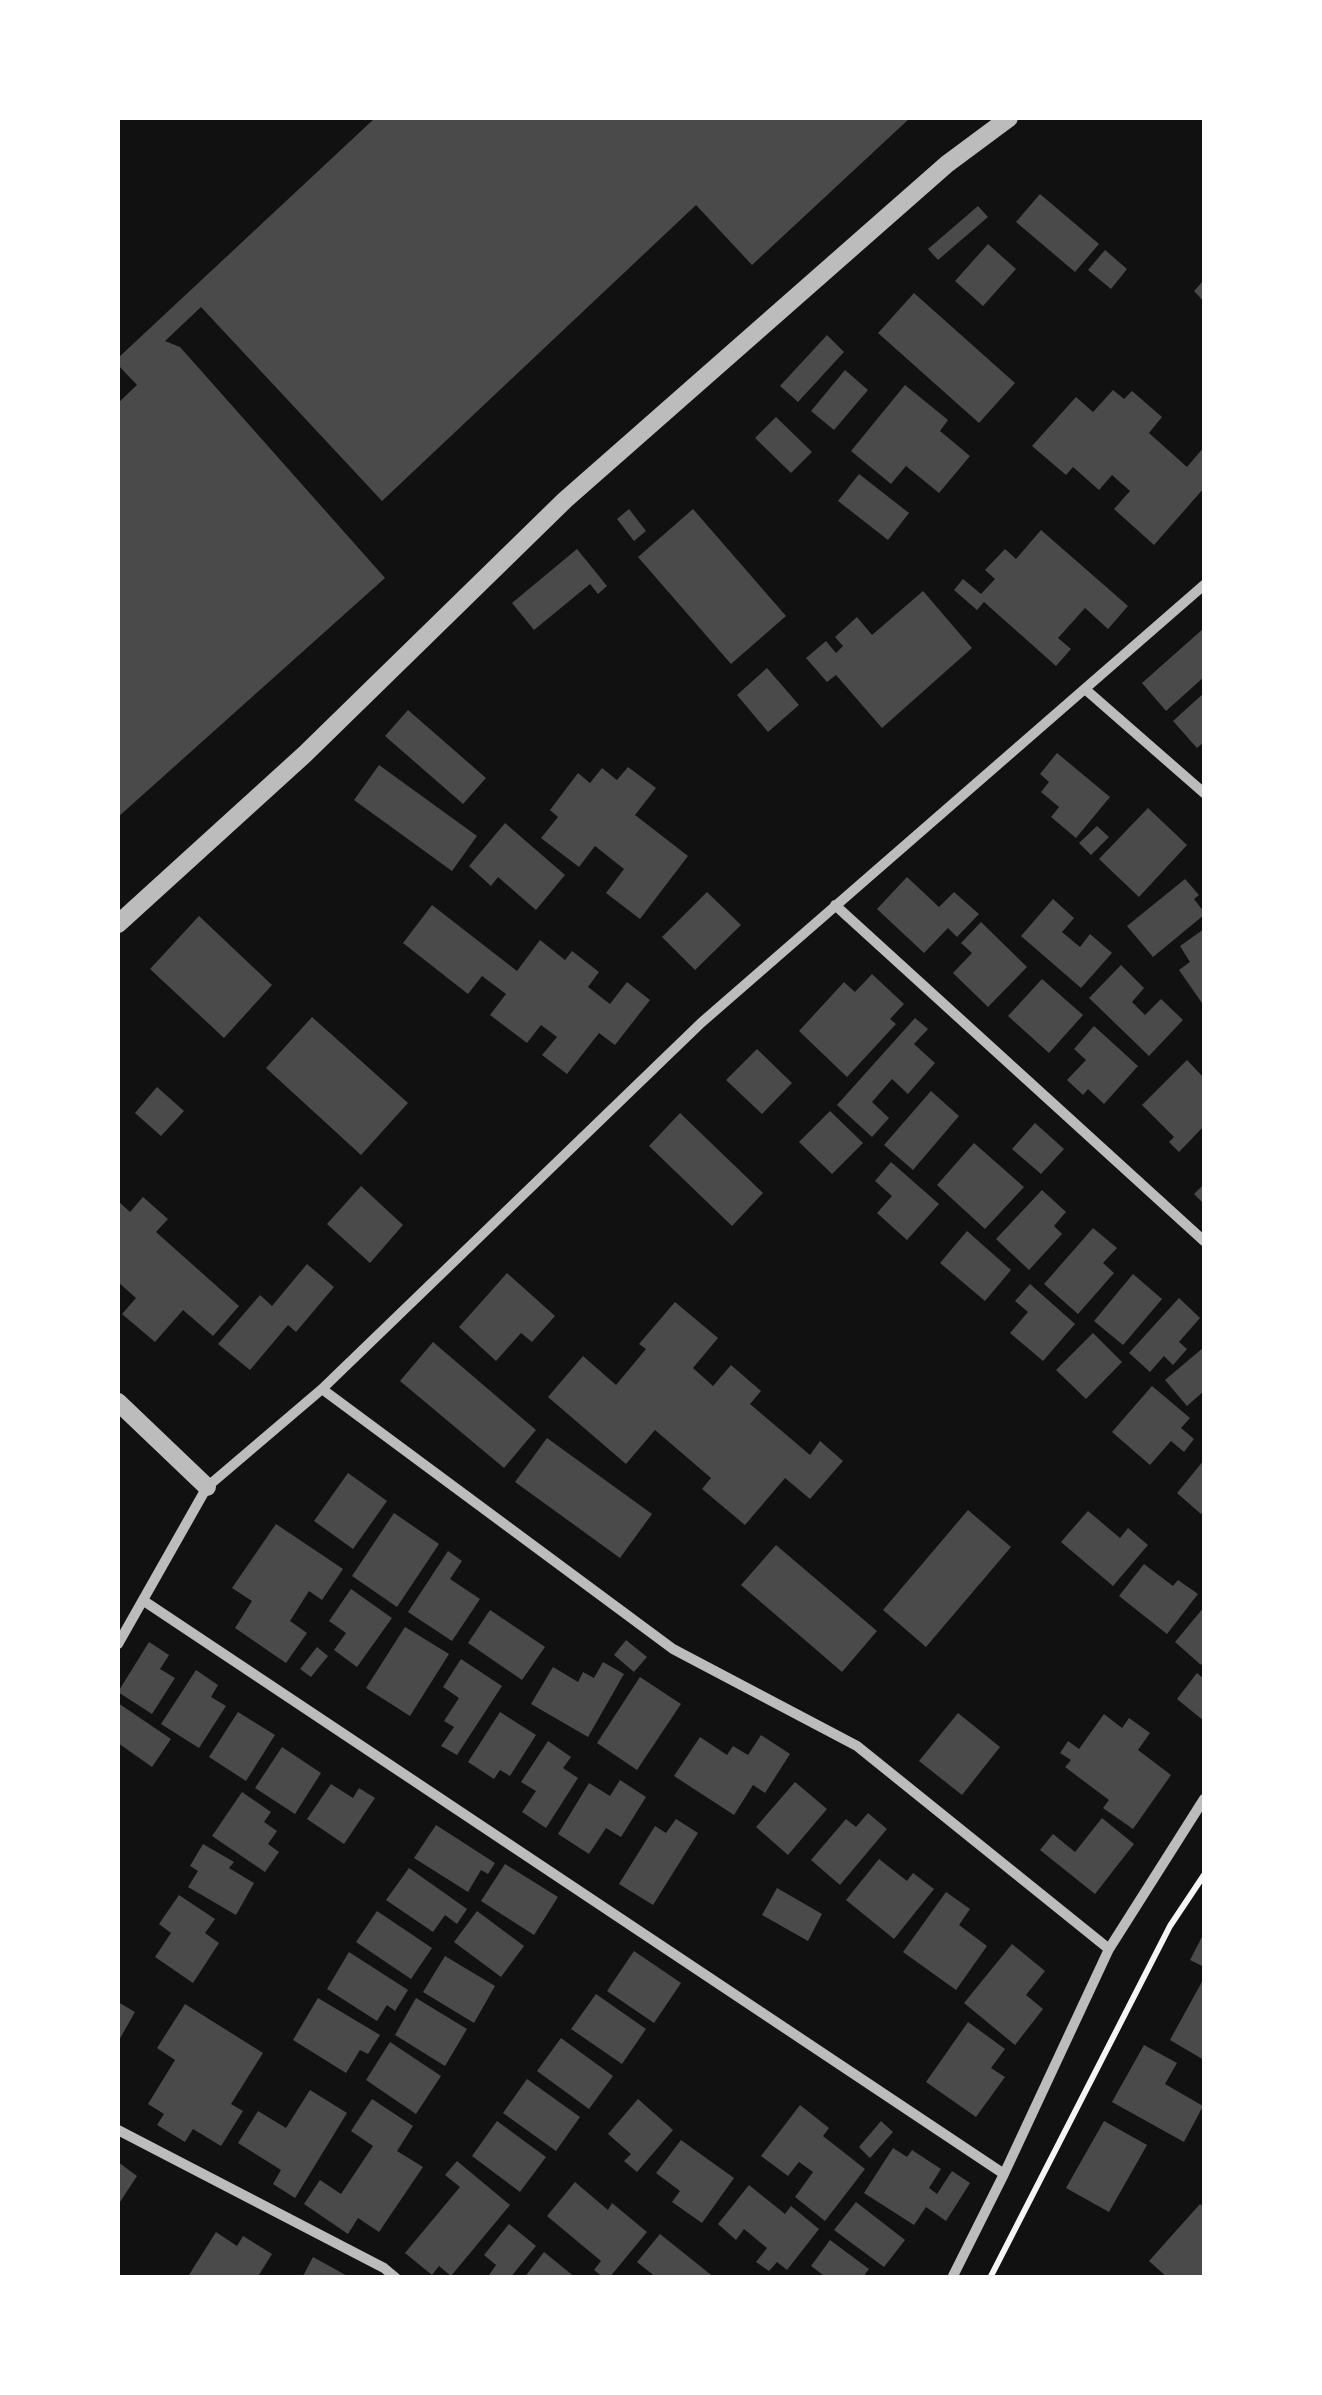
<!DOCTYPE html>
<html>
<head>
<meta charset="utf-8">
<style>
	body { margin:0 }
	#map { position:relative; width:1322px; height:2395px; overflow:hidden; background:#111; font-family:Rubik,sans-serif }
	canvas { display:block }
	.frame { position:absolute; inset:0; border:120px solid #fff; pointer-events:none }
</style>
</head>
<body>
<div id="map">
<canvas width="1322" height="2395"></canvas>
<div class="frame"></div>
</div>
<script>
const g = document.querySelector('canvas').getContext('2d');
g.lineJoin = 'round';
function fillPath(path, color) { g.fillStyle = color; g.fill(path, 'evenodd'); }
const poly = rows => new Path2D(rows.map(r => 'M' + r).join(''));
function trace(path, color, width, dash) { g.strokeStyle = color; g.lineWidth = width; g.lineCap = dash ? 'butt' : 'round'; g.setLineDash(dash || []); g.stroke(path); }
const building = poly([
	[375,118,910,118,752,265,696,205,382,501,201,307,165,341,180,347,385,578,118,817,118,403,137,385,118,365,118,358],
	[1040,194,1099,244,1075,272,1016,222],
	[978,206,988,217,938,260,928,249],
	[988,244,1016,269,983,306,955,281],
	[1105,250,1127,269,1111,289,1088,270],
	[1204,280,1204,302,1194,291],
	[914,293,1015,383,979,423,878,333],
	[827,335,844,352,798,402,780,386],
	[845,370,868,390,834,430,811,411],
	[905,385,948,420,940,431,970,456,939,493,906,466,891,484,851,451],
	[1113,390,1124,399,1132,391,1162,417,1149,433,1187,467,1204,447,1204,488,1154,545,1114,509,1130,491,1112,475,1099,490,1073,467,1066,475,1032,446,1076,397,1093,412],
	[776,417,812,452,791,473,755,438],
	[859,474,909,513,888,540,838,501],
	[629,509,646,531,634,541,617,519],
	[693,509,786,616,731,664,638,557],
	[1041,530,1128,606,1108,629,1085,608,1058,638,1071,649,1056,666,984,602,977,610,954,590,963,579,981,594,995,579,985,570,1005,549,1016,559],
	[577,549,607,586,598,594,590,584,534,630,512,603],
	[923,591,972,648,882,728,836,675,827,682,806,658,826,641,836,653,843,646,835,637,857,617,872,635],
	[1204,628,1204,677,1166,711,1142,683],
	[767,668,799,705,768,732,737,695],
	[1204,693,1204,742,1197,748,1173,721],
	[408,710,486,778,463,804,385,736],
	[1057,753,1110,797,1076,838,1051,817,1059,807,1041,792,1049,782,1040,774],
	[379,765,477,836,452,871,354,800],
	[628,767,656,788,635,815,688,856,640,919,606,893,624,869,595,846,579,867,541,838,558,817,550,810,578,773,590,783,602,768,617,780],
	[1148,808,1187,845,1139,897,1099,859],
	[505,823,565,875,536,910,498,877,491,886,469,866],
	[1097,826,1109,837,1091,855,1079,843],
	[907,877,939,907,954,892,979,914,957,937,948,928,924,953,877,909],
	[1185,879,1199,895,1194,899,1204,912,1204,915,1153,957,1127,926],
	[707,892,741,925,695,970,662,937],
	[1053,899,1074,918,1062,932,1080,947,1090,934,1112,953,1081,988,1021,936],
	[432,905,517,971,540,940,565,960,572,951,599,972,588,987,610,1004,627,982,650,1000,615,1045,599,1033,567,1074,542,1055,557,1037,541,1025,527,1043,490,1015,506,994,482,976,468,994,403,943],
	[199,916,272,985,224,1038,150,969],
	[981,922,1027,967,988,1007,953,973,972,953,961,943],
	[1204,929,1204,1006,1179,970,1190,962,1180,946],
	[1121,965,1144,988,1132,1002,1145,1015,1161,999,1183,1020,1149,1056,1089,998],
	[872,974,904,1004,890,1019,896,1024,847,1077,799,1031,844,982,855,992],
	[1042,979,1083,1015,1049,1053,1008,1016],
	[312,1017,408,1103,361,1155,266,1068],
	[915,1018,928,1029,914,1044,935,1063,908,1094,892,1079,872,1102,889,1118,872,1137,837,1105],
	[1094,1026,1138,1066,1104,1104,1088,1089,1083,1095,1067,1080,1086,1060,1074,1049],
	[757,1049,792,1083,762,1114,726,1080],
	[1187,1060,1204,1078,1204,1126,1179,1152,1169,1142,1174,1137,1142,1105],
	[157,1087,184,1111,161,1136,135,1113],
	[931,1091,959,1116,913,1170,884,1145],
	[830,1111,863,1143,832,1174,799,1142],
	[680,1113,763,1193,732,1226,649,1146],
	[1035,1123,1064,1149,1041,1174,1012,1149],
	[974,1143,1024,1187,985,1229,937,1185],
	[891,1162,939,1204,907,1240,877,1213,892,1196,875,1181],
	[1204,1184,1204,1204,1194,1194],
	[361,1186,403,1225,370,1263,327,1224],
	[1042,1190,1066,1212,1054,1226,1062,1234,1029,1270,996,1239],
	[143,1197,168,1219,156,1232,239,1306,213,1336,183,1310,155,1342,122,1314,136,1298,118,1282,118,1201,130,1212],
	[1093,1228,1117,1248,1103,1263,1114,1273,1078,1314,1044,1284],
	[967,1231,1011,1270,985,1301,940,1263],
	[307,1264,334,1287,296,1332,288,1325,250,1370,218,1344,260,1295,272,1306],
	[507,1273,555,1316,532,1342,521,1333,496,1361,459,1327],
	[1133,1274,1162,1299,1123,1345,1094,1321],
	[1030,1284,1075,1324,1043,1361,1010,1333,1028,1312,1015,1301],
	[1179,1298,1200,1318,1179,1342,1187,1349,1173,1365,1164,1356,1150,1372,1129,1353],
	[675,1302,718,1338,693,1368,713,1386,731,1365,761,1391,750,1404,810,1455,820,1441,843,1461,810,1499,785,1478,745,1525,702,1489,711,1478,655,1430,626,1464,548,1397,583,1356,616,1385,646,1349,639,1344],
	[1093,1333,1122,1362,1086,1399,1056,1370],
	[433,1342,536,1430,504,1468,400,1381],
	[1204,1347,1204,1391,1187,1406,1165,1380],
	[1152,1386,1190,1418,1181,1428,1194,1439,1184,1452,1171,1441,1150,1465,1112,1432],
	[547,1438,652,1514,620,1558,515,1482],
	[1204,1460,1204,1510,1201,1514,1177,1493],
	[348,1473,387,1501,353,1549,314,1521],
	[968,1510,1011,1547,926,1647,883,1610],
	[1088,1511,1120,1538,1128,1528,1148,1545,1113,1586,1061,1542],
	[394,1513,439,1544,397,1607,352,1576],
	[276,1524,343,1569,322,1600,309,1591,290,1621,307,1633,286,1663,235,1628,252,1601,232,1588],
	[776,1545,877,1631,842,1672,741,1585],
	[448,1551,462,1561,450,1579,480,1599,452,1641,408,1612],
	[1144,1564,1173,1586,1178,1580,1198,1594,1167,1634,1119,1596],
	[351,1589,392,1618,357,1667,334,1650,346,1633,329,1621],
	[1204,1607,1204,1661,1201,1665,1175,1642],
	[490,1610,545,1647,522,1680,468,1643],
	[405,1627,449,1654,410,1716,366,1688],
	[626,1640,647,1657,634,1672,614,1655],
	[149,1642,169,1655,160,1669,175,1678,152,1714,118,1692],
	[317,1647,328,1656,311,1677,300,1669],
	[461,1659,502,1686,457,1755,441,1746,454,1727,444,1721,459,1698,443,1687],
	[603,1662,624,1674,588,1737,531,1704,553,1667,578,1682,583,1672,594,1678],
	[196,1670,218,1685,211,1697,226,1706,199,1748,161,1724],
	[1197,1673,1204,1679,1204,1721,1177,1699],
	[640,1677,681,1704,637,1770,597,1743],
	[118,1703,171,1739,152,1767,118,1743],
	[238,1712,275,1735,246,1781,209,1757],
	[500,1712,536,1735,510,1776,500,1770,494,1779,468,1762],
	[958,1713,1000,1747,962,1795,919,1761],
	[1104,1714,1122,1728,1129,1718,1150,1733,1138,1750,1171,1775,1133,1829,1103,1808,1109,1800,1065,1767,1071,1760,1060,1753,1068,1741,1079,1749],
	[761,1735,790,1754,765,1793,753,1785,734,1815,674,1776,700,1737,727,1755,733,1746,748,1755],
	[548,1741,571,1757,563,1768,578,1778,546,1828,522,1812,536,1791,521,1782],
	[282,1747,321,1773,295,1814,255,1788],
	[620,1780,646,1797,621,1837,606,1828,589,1854,558,1834,589,1783,610,1796],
	[795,1782,827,1809,788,1855,756,1827],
	[331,1784,353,1798,359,1788,375,1798,344,1844,307,1819],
	[242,1792,271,1812,264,1822,277,1831,268,1844,279,1852,265,1872,212,1836],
	[868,1813,887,1829,840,1885,811,1860,846,1819,856,1827],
	[1102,1818,1134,1844,1095,1894,1040,1850,1053,1834,1075,1852],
	[676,1819,698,1833,653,1905,619,1884,655,1826,666,1833],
	[436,1825,495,1863,488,1874,481,1870,468,1892,414,1858],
	[203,1844,234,1862,229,1868,254,1883,236,1915,188,1887,198,1871,190,1866],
	[879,1859,907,1881,913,1873,934,1889,894,1939,846,1900],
	[505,1864,558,1897,534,1935,481,1901],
	[409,1868,467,1909,457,1924,445,1915,433,1932,386,1900],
	[777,1888,822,1914,808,1941,762,1915],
	[946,1892,970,1909,959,1925,987,1946,956,1990,903,1952],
	[179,1895,215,1919,205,1933,219,1943,193,1983,155,1957,171,1933,159,1924],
	[377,1911,432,1948,411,1979,356,1942],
	[477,1911,524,1946,501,1977,454,1942],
	[1204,1933,1204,1967,1190,1960],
	[1012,1944,1045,1971,1026,1995,1043,2009,1015,2045,964,2003],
	[634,1951,681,1983,654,2023,607,1991],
	[349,1952,408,1990,395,2011,387,2005,377,2021,327,1989],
	[445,1956,495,1986,474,2023,423,1992],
	[1204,1978,1204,2060,1170,2040],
	[596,1994,646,2029,622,2064,571,2029],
	[318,1998,380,2035,368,2054,360,2050,346,2073,293,2040],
	[416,1998,467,2029,445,2066,395,2035],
	[118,2002,135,2012,118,2042],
	[185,2004,263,2053,231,2104,243,2111,221,2146,193,2129,185,2142,157,2125,164,2114,148,2104,175,2060,157,2048],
	[968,2022,1005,2049,991,2068,1005,2077,976,2117,926,2082],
	[561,2038,613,2076,589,2109,537,2071],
	[390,2042,441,2076,416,2114,366,2080],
	[1144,2045,1177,2063,1165,2084,1203,2106,1184,2142,1112,2102],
	[527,2079,580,2117,556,2151,503,2113],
	[310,2090,347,2113,295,2198,273,2184,281,2170,238,2143,258,2111,286,2128],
	[372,2099,413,2126,397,2151,423,2167,379,2232,358,2218,348,2234,304,2204,320,2180,341,2194,373,2146,351,2131],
	[638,2099,673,2130,637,2172,624,2161,631,2154,608,2134],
	[800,2105,829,2128,823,2136,865,2169,825,2221,795,2197,813,2172,799,2162,788,2176,761,2156],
	[497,2121,546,2157,520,2192,472,2156],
	[881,2121,893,2132,870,2158,859,2147],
	[1104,2121,1147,2145,1109,2212,1066,2188],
	[681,2140,734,2178,702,2223,672,2202,680,2191,656,2173],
	[893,2148,907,2157,912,2150,941,2169,929,2188,937,2194,952,2171,970,2183,946,2221,926,2207,914,2225,864,2193],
	[457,2161,510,2205,451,2276,439,2266,432,2275,405,2253,460,2187,445,2175],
	[118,2162,137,2176,118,2205],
	[575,2182,608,2210,612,2203,647,2232,609,2278,604,2278,594,2270,601,2261,547,2216],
	[749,2185,785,2214,791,2206,819,2229,787,2270,777,2262,769,2271,756,2262,767,2248,744,2229,736,2240,718,2224],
	[856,2202,905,2240,884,2267,834,2230],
	[1200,2204,1204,2208,1204,2274,1201,2278,1168,2278,1149,2261],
	[509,2224,536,2246,510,2278,487,2278,496,2265,484,2255],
	[216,2232,237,2246,243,2236,272,2254,257,2278,187,2278],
	[660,2234,715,2278,657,2278,637,2262],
	[830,2240,869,2269,865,2274,869,2278,827,2278,811,2266],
	[544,2252,576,2278,524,2278],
	[313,2257,351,2278,302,2278]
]);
const path = poly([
	[990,2278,1170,1926,1204,1875]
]);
const minor = poly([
	[1085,689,1204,793],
	[835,905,1204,1241],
	[322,1389,673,1649,857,1746,1109,1949],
	[144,1601,1004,2174],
	[118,1644,207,1487,322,1389,701,1023,1204,585],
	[118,2130,384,2268,396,2278],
	[952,2278,1004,2174,1109,1949,1204,1799]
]);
const tertiary = poly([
	[118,924,305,754,565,500,947,164,1009,118],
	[118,1402,207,1487]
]);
fillPath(building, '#4a4a4a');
trace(path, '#f5f5f5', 6);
trace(minor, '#bcbcbc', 10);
trace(tertiary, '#bcbcbc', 18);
</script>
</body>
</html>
